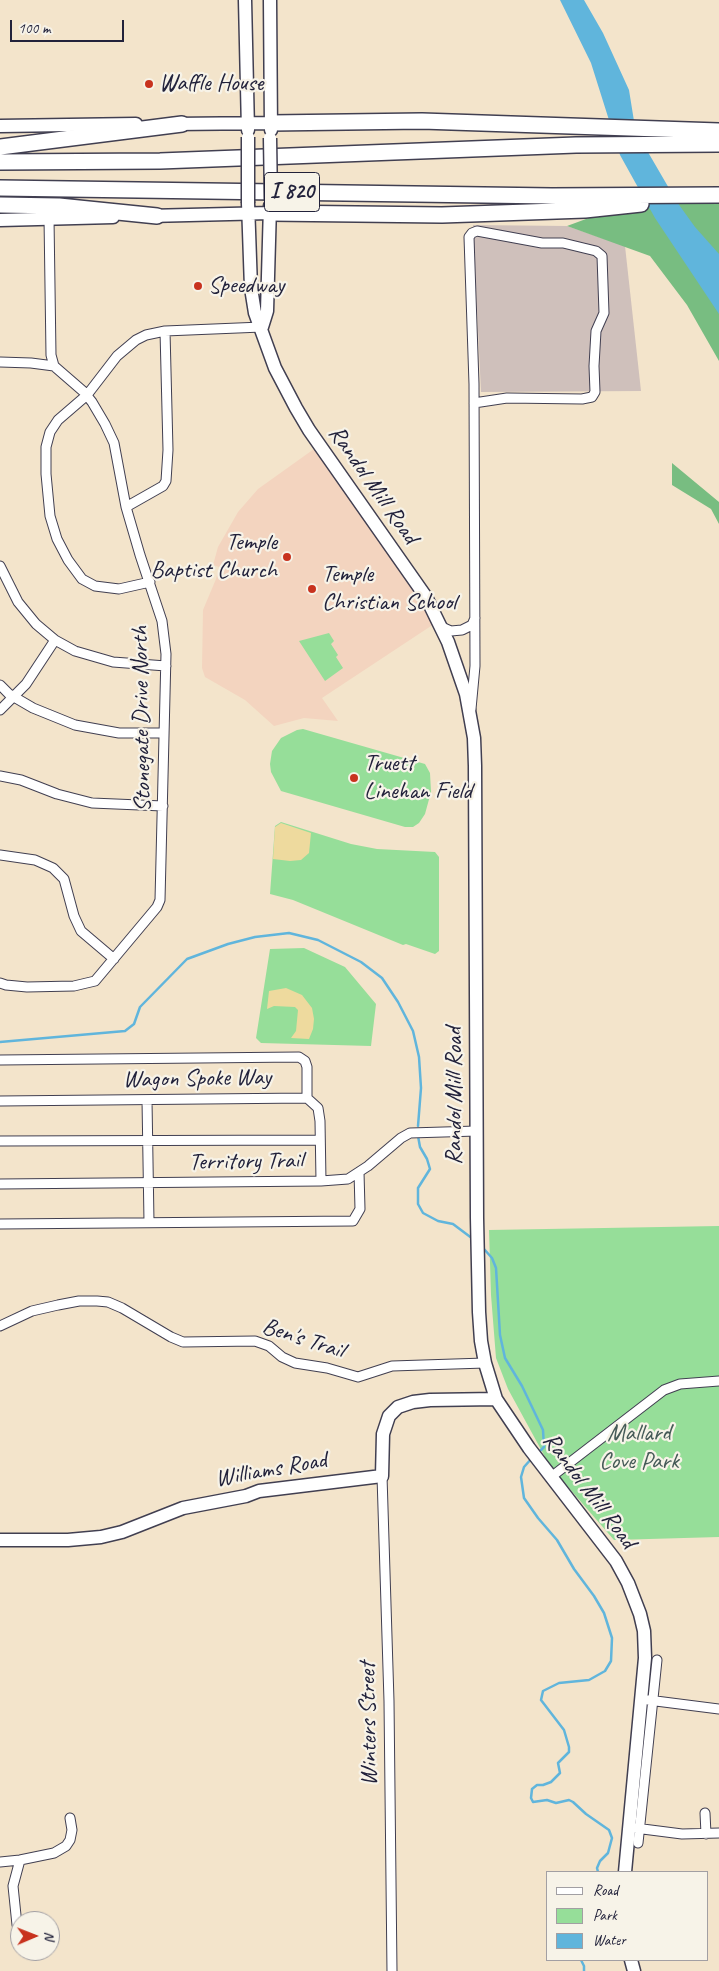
<!DOCTYPE html>
<html>
<head>
<meta charset="utf-8">
<style>
	body { margin:0 }
	#map { position:relative; width:719px; height:1971px; overflow:hidden; background:#f3e4cb; font-family:Caveat,sans-serif }
	canvas { display:block }
	.legend { position:absolute; left:546px; top:1871px; width:162px; height:90px; box-sizing:border-box; background:#f7f3e8; border:1px solid #a29fa3; margin:0; padding:6px 9px; list-style:none; font-size:15px; color:#22223b }
	.legend li { display:flex; align-items:center; gap:10px; height:25px }
	.legend b { width:25px; border:1px solid #a29fa3 }
	.north { position:absolute; left:10px; top:1911px; width:50px; height:50px; box-sizing:border-box; background:#f7f3e8; border:1px solid #a29fa3; border-radius:50%; rotate:89deg; font-size:14px; font-weight:700; line-height:20px; text-align:center; color:#22223b }
	.north::after { content:''; display:block; margin:auto; width:18px; height:22px; background:#c8321e; clip-path:polygon(50% 0,100% 100%,50% 72%,0 100%) }
	.scale { position:absolute; left:10px; top:20px; width:114px; height:22px; box-sizing:border-box; border:2px solid #22223b; border-top:0; padding-left:6px; font-size:15px; line-height:18px; white-space:nowrap; color:#22223b; -webkit-text-stroke:4px #f7f3e8; paint-order:stroke }
</style>
</head>
<body>
<div id="map">
<canvas width="719" height="1971"></canvas>
<ul class="legend">
<li><b style="height:6px;background:#fff"></b>Road</li>
<li><b style="height:14px;background:#96de99"></b>Park</li>
<li><b style="height:14px;background:#60b5dc"></b>Water</li>
</ul>
<div class="north">N</div>
<div class="scale">100 m</div>
</div>
<script>
const g = document.querySelector('canvas').getContext('2d');
g.lineJoin = 'round';
function fillPath(path, color) { g.fillStyle = color; g.fill(path, 'evenodd'); }
const poly = rows => new Path2D(rows.map(r => 'M' + r).join(''));
function trace(path, color, width, dash) { g.strokeStyle = color; g.lineWidth = width; g.lineCap = dash ? 'butt' : 'round'; g.setLineDash(dash || []); g.stroke(path); }
function drawText(font, color, halo, rows, align = 'center') {
  g.font = font + ' Caveat,sans-serif'; g.lineWidth = 4.5; g.setLineDash([]); g.textBaseline = 'middle'; g.strokeStyle = halo; g.fillStyle = color; for (const [text, x, y, turn = 0] of rows) {
    g.save(); g.translate(x, y); g.rotate((+turn || 0) * Math.PI / 180); g.textAlign = isNaN(turn) ? turn : align; if (halo) g.strokeText(text, 0, 0); g.fillText(text, 0, 0); g.restore();
  }
}
const built = poly([
	[314,449,387,550,422,603,434,624,322,698,338,721,304,718,274,726,245,700,205,677,202,668,203,610,216,579,219,567,213,565,218,547,238,512,258,489]
]);
const industrial = poly([
	[473,225,567,226,625,246,641,391,481,392]
]);
const green = poly([
	[329,633,334,641,331,644,338,655,336,657,343,668,325,681,299,641],
	[303,729,425,764,430,773,431,792,425,814,419,823,413,827,405,827,281,791,271,772,270,764,272,751,281,738,297,730],
	[281,822,351,844,377,849,435,852,439,857,439,951,435,954,406,944,403,945,293,900,270,894,275,826],
	[304,948,345,967,376,1004,371,1046,261,1043,256,1038,270,949],
	[719,1226,719,1537,614,1540,550,1466,508,1389,496,1358,491,1295,489,1230]
]);
const forest = poly([
	[680,190,719,200,719,361,687,305,650,256,567,226,613,209],
	[672,463,719,502,719,524,711,509,672,485]
]);
const sand = poly([
	[281,823,311,833,309,853,301,860,290,861,273,859,275,827],
	[286,988,302,995,312,1008,314,1019,313,1029,309,1039,291,1038,296,1031,298,1010,295,1007,274,1006,267,1009,269,991]
]);
const water = poly([
	[560,0,584,0,603,33,629,90,634,121,645,147,677,202,695,227,719,254,719,314,655,218,620,155,591,63]
]);
const stream = poly([
	[0,1042,125,1031,134,1024,140,1007,187,959,228,944,255,937,289,933,318,940,361,962,382,978,398,1002,413,1031,419,1057,421,1088,418,1126],
	[418,1136,420,1147,427,1159,430,1169,418,1188,418,1204,423,1213,438,1221,453,1224,473,1239],
	[484,1249,492,1258,496,1268,500,1335,505,1358,522,1386,543,1430,544,1447,538,1453],
	[532,1458,524,1467,521,1477,524,1498,538,1518,557,1540,574,1569,594,1596,604,1613,612,1638,611,1661,605,1671,589,1680,559,1683,543,1691,541,1700,564,1730,569,1747,569,1752,558,1763,560,1773,551,1782,543,1785,537,1785,532,1789,531,1798,533,1802,547,1800,556,1803,569,1800,573,1802,586,1814,609,1830,612,1838,608,1853,600,1861,597,1868,598,1872],
	[581,1960,584,1966,584,1971]
]);
const street = poly([
	[0,362,31,363,54,366],
	[126,507,163,486,166,481,168,450,165,331],
	[0,566,18,602,36,624,55,640,75,651,113,662,166,666],
	[150,582,119,589,95,586,82,579,68,560,57,539,50,516,46,474,46,447,50,432,58,420,87,395,117,356,136,340,146,335,165,331,262,327],
	[442,627,451,631,462,630,472,625,475,618],
	[0,685,9,694,33,708,75,725,119,733,164,733],
	[471,709,475,666,474,384,469,237,472,233,477,231,542,243,563,243,596,251,602,256,604,313,596,331,594,366,595,392,592,397,582,399,507,398,474,403],
	[0,710,26,684,55,640],
	[0,776,21,780,57,794,92,803,163,806],
	[0,855,35,860,53,868,64,879,74,916,81,931,114,959],
	[0,983,6,985,27,987,74,986,95,981,157,907,160,900,166,654,162,621,140,555,126,507,114,443,105,424,92,402,84,392,54,366,51,355,49,218],
	[0,1060,299,1057,305,1061,307,1067,307,1098],
	[147,1100,149,1222],
	[0,1101,307,1098,318,1108,320,1121,321,1181],
	[0,1141,320,1140],
	[0,1184,321,1181,348,1179,368,1166,401,1138,410,1133,477,1131],
	[0,1224,353,1221,360,1209,359,1172],
	[0,1326,32,1311,58,1305,79,1301,97,1301,108,1302,122,1308,171,1337,183,1342,255,1341,269,1346,282,1357,295,1363,327,1368,358,1377,392,1366,485,1363],
	[382,1476,389,1701,392,1971],
	[551,1477,664,1390,680,1384,719,1381],
	[648,1700,719,1709],
	[705,1813,706,1834],
	[635,1828,682,1834,719,1833],
	[638,1843,657,1660],
	[0,1862,20,1860,54,1853,66,1846,70,1840,72,1830,70,1818],
	[17,1925,13,1886,20,1860]
]);
const secondary = poly([
	[245,0,248,130],
	[270,0,271,130],
	[173,124,271,123],
	[0,126,136,124],
	[248,203,251,288,255,313,275,368,296,408,309,430,426,597,448,642,466,694,474,738,475,766,477,1218,479,1312,481,1341,485,1363,496,1399,529,1448,616,1561,628,1583,640,1614,644,1631,645,1658,625,1872],
	[148,216,270,213],
	[0,220,113,217],
	[262,327,267,311,270,206],
	[0,1540,68,1540,101,1537,122,1532,183,1508,246,1496,259,1491,382,1476,383,1434,389,1416,398,1407,413,1402,430,1400,496,1399],
	[631,1960,634,1971]
]);
const highway = poly([
	[271,123,422,121,719,131],
	[0,147,182,124],
	[0,162,160,161,576,145,719,144],
	[0,188,552,196,719,195],
	[0,205,59,206,157,216],
	[270,213,442,215,585,210,641,204]
]);
const secondaryBridge = poly([
	[248,137,248,203],
	[270,138,271,201]
]);
const markers = [
	[149,84,5,"#c8321e"],
	[198,286,5,"#c8321e"],
	[287,557,5,"#c8321e"],
	[312,589,5,"#c8321e"],
	[354,778,5,"#c8321e"]
];
const shields = [
	[292,192,55]
];
const shieldNames = [
	["I 820",292,192]
];
const poiNames = [
	["Waffle House",159,84],
	["Speedway",208,286],
	["Temple",277,543,"right"],
	["Baptist Church",277,571,"right"],
	["Temple",322,575],
	["Christian School",322,603],
	["Truett",364,764],
	["Linehan Field",364,792]
];
const streetNames = [
	["Randol Mill Road",373,485,55],
	["Stonegate Drive North",142,719,-91],
	["Wagon Spoke Way",197,1079,-1],
	["Randol Mill Road",455,1096,-90],
	["Territory Trail",246,1162,-1],
	["Ben's Trail",303,1339,18],
	["Williams Road",271,1470,-10],
	["Randol Mill Road",589,1491,53],
	["Winters Street",369,1724,-91]
];
const parkNames = [
	["Mallard",639,1434],
	["Cove Park",639,1462]
];
fillPath(built, '#f3d4bf');
fillPath(industrial, '#cfc0bb');
fillPath(green, '#96de99');
fillPath(forest, '#78bd81');
fillPath(sand, '#eeda9e');
fillPath(water, '#60b5dc');
trace(stream, '#60b5dc', 2.5);
trace(street, '#413f51', 11);
trace(secondary, '#413f51', 15);
trace(highway, '#413f51', 18);
trace(street, '#fff', 9);
trace(secondary, '#fff', 12);
trace(highway, '#fff', 15);
trace(secondaryBridge, '#413f51', 15, []);
trace(secondaryBridge, '#fff', 12);
for (const [x, y, r, color] of markers) { const dot = new Path2D(); dot.arc(x, y, r, 0, 2 * Math.PI); g.fillStyle = color; g.fill(dot); trace(dot, '#f7f3e8', 2); }
for (const [x, y, w] of shields) { const box = new Path2D(); box.roundRect(x - w / 2, y - 19.5, w, 39, 4); g.fillStyle = '#f7f3e8'; g.fill(box); trace(box, '#22223b', 1); }
drawText('bold 22px', '#22223b', null, shieldNames);
drawText('24px', '#22223b', '#f7f3e8', poiNames, 'left');
drawText('24px', '#22223b', '#f7f3e8', streetNames);
drawText('24px', '#455a57', '#f7f3e8', parkNames);
</script>
</body>
</html>
